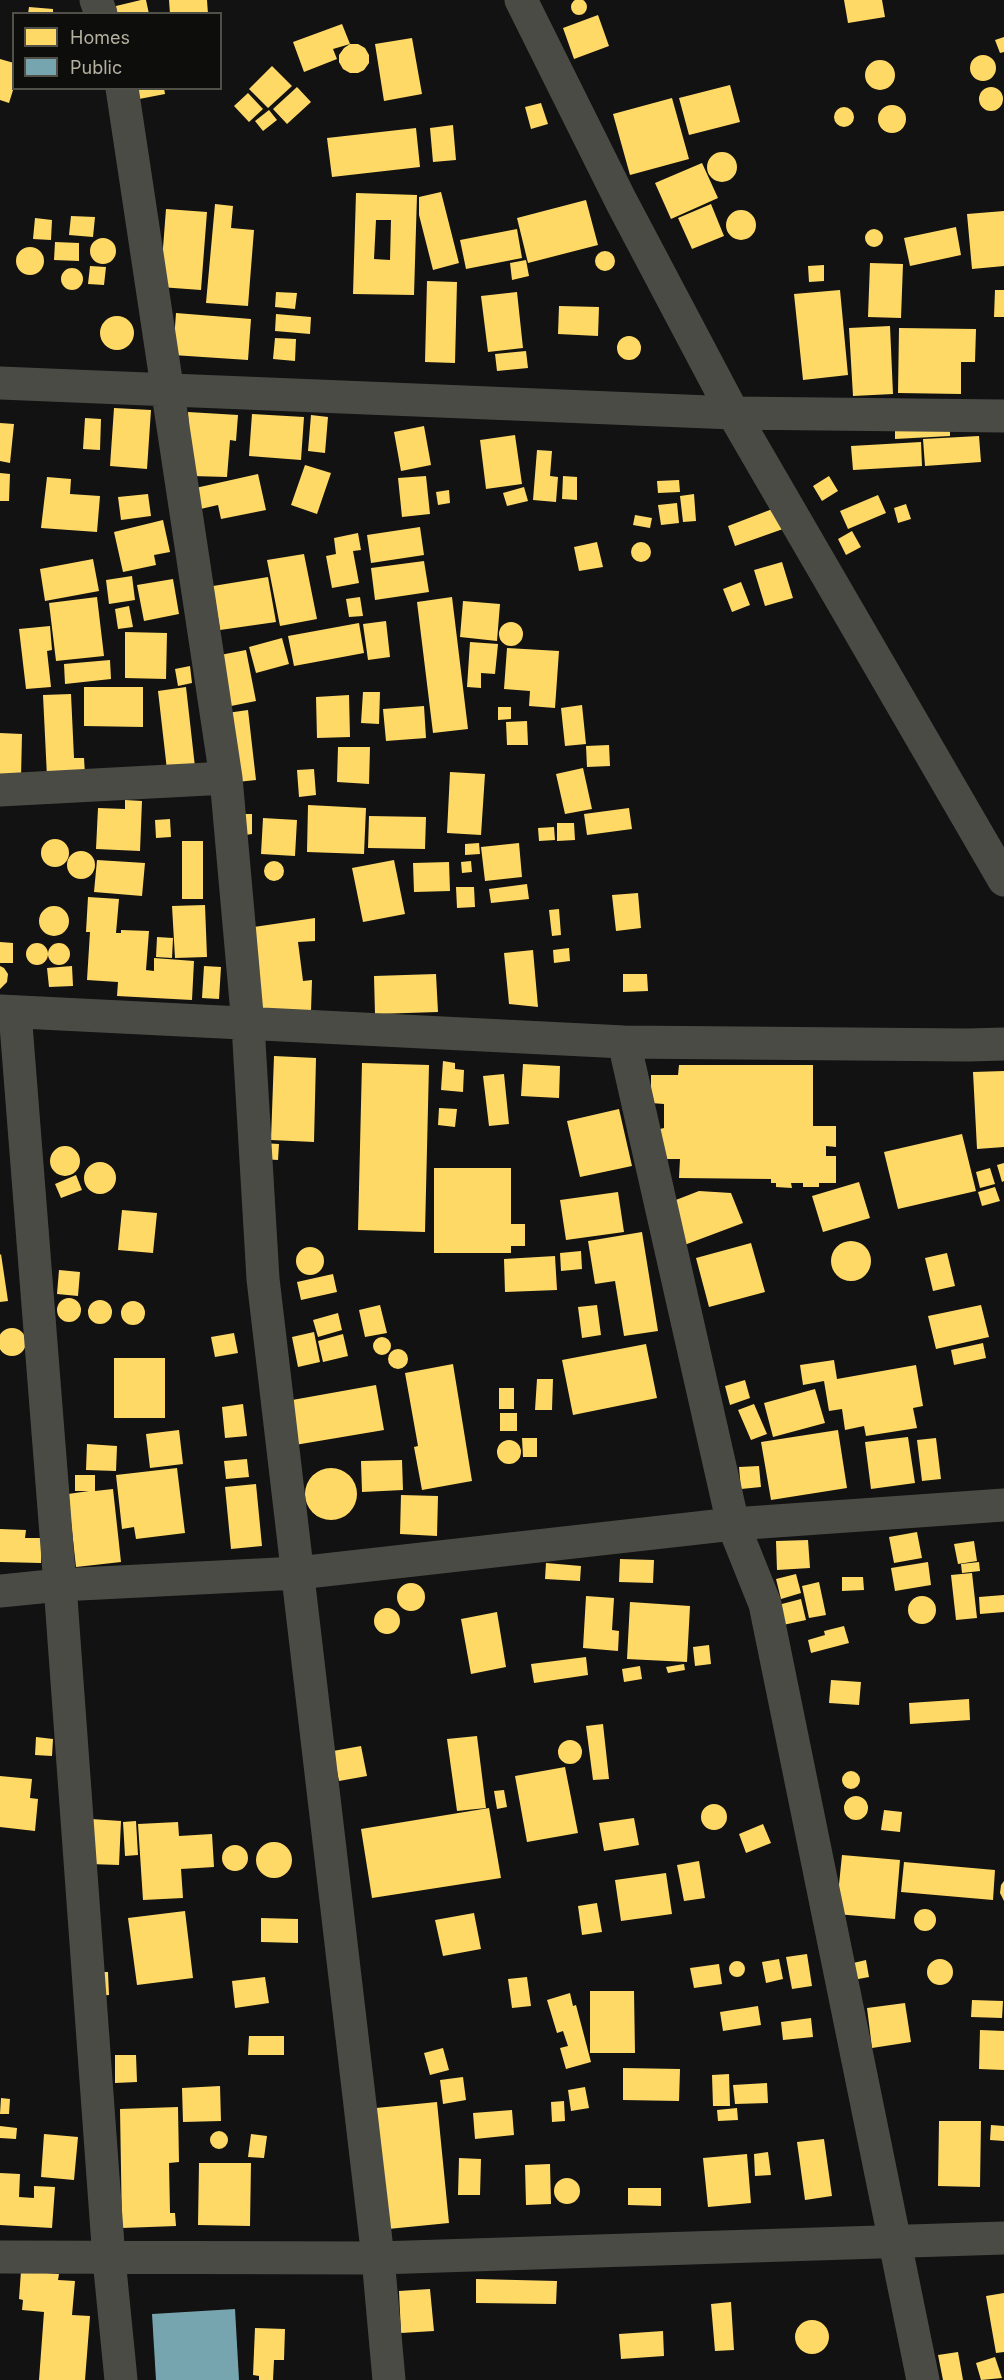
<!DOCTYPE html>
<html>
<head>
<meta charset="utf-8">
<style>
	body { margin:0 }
	#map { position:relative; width:1004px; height:2380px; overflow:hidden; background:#121212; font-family:Inter,sans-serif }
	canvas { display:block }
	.legend { position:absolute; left:12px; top:12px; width:210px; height:78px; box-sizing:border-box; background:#0d0e0c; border:2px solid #504f48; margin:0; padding:8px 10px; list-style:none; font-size:18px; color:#b5b1a1 }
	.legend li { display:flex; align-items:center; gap:12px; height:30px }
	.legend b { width:30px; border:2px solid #504f48 }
</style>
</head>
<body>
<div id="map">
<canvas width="1004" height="2380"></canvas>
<ul class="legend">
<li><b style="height:16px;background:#ffd966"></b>Homes</li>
<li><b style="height:16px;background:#76a5af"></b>Public</li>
</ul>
</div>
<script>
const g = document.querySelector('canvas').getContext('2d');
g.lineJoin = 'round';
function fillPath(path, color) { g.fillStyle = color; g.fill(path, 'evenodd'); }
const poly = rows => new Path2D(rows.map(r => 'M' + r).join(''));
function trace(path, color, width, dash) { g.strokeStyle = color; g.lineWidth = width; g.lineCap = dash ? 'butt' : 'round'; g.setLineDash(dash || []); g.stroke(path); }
const homes = poly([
	'571 7a8 8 0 1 1 16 0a8 8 0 1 1-16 0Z',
	[141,0,146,0,149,14,117,14,116,6],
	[169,0,207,0,208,14,170,14],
	[844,0,882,0,885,17,848,23],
	[29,7,53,9,53,14,28,14],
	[598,15,609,46,574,59,563,28],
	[342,24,350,44,358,44,365,48,369,55,369,63,364,70,358,73,350,73,343,69,339,62,339,55,344,48,350,44,333,49,337,59,304,72,293,42],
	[1004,37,1004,52,1000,53,995,40],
	[412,38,422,94,384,101,375,44],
	'970 68a13 13 0 1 1 26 0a13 13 0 1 1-26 0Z',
	[0,59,14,63,14,87,9,103,0,100],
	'865 75a15 15 0 1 1 30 0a15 15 0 1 1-30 0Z',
	[272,66,292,86,268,108,249,89],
	[730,85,740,122,689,135,679,98],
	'979 99a12 12 0 1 1 24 0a12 12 0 1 1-24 0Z',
	[297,87,311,102,287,124,273,109],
	[132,88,164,88,165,94,134,100],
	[248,93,263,109,249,122,234,106],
	[672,98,689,159,630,175,613,114],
	[541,103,548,124,531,129,525,107],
	'878 119a14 14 0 1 1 28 0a14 14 0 1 1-28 0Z',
	'834 117a10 10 0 1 1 20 0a10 10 0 1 1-20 0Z',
	[269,110,277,120,263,131,255,121],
	[453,125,456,160,433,162,430,128],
	[416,128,420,167,332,177,327,138],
	'707 167a15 15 0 1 1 30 0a15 15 0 1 1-30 0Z',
	[702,163,718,198,671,219,655,183],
	[441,192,459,263,433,270,419,215,419,197],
	[356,193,417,195,414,295,353,294],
	[376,220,391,220,390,260,374,259],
	[586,200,598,245,528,263,517,218],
	[215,204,233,206,231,228,254,230,248,306,206,303],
	[711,204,724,236,692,249,678,218],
	[166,209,207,212,201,290,160,287],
	'726 225a15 15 0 1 1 30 0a15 15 0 1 1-30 0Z',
	[1004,211,1004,266,972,269,967,214],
	[71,216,95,217,93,237,69,235],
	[35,218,52,220,51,240,33,239],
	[956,227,961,255,910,266,904,238],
	'865 238a9 9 0 1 1 18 0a9 9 0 1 1-18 0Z',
	[517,229,522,258,466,269,460,240],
	'90 251a13 13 0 1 1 26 0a13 13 0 1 1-26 0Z',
	[55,242,79,243,79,261,54,260],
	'16 261a14 14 0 1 1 28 0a14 14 0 1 1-28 0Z',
	'595 261a10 10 0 1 1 20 0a10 10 0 1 1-20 0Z',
	[526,260,529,276,512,280,510,263],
	[870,263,903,264,901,318,868,317],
	[824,265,824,281,809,282,808,266],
	[90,266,106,267,104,285,88,284],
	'61 279a11 11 0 1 1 22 0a11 11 0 1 1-22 0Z',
	[427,281,457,282,455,363,425,362],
	[840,290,848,375,803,380,794,294],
	[995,290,1004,290,1004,317,994,317],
	[276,292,297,293,295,309,275,307],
	[517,292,523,348,488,352,481,296],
	[559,306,599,307,598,336,558,334],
	[176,313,251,319,248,360,173,355],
	[276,314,311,317,310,334,275,331],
	'100 333a17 17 0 1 1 34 0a17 17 0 1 1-34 0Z',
	[890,326,893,394,853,396,849,328],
	[899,328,976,329,975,362,961,362,961,394,898,393],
	'617 348a12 12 0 1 1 24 0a12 12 0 1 1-24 0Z',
	[275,338,296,339,295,361,273,359],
	[526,351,528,368,497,371,495,354],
	[114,408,151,410,147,469,110,466],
	[188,412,238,415,236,441,230,440,227,477,192,476],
	[252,414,304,417,301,460,249,456],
	[311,415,328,417,325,453,308,451],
	[85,418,101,419,100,450,83,449],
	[0,423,14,424,10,463,0,461],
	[950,424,950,436,895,439,895,428],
	[424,426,431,465,401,471,394,432],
	[515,435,522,484,486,489,480,440],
	[979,436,981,462,925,466,923,439],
	[921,442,922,466,853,470,851,446],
	[537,450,552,451,550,476,558,477,556,502,533,500],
	[305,465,331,473,317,514,291,505],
	[0,473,10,474,9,501,0,501],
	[258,474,266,510,221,519,218,505,196,510,191,489],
	[426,476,430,514,402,517,398,478],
	[563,476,577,477,577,500,562,499],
	[829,476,838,491,822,501,813,486],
	[47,477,71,479,70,494,100,496,97,532,41,528],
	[679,480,680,492,658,493,657,481],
	[524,487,528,501,507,506,503,493],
	[449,490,450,503,438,505,436,492],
	[148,494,151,516,121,520,118,497],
	[694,494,696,521,683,522,680,496],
	[878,495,886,513,848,529,840,511],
	[677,503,679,523,661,525,658,505],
	[906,504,911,519,898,523,894,508],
	[775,508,783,529,735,546,728,526],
	[635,515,652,518,650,528,633,525],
	[163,520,170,552,154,555,156,565,123,572,114,532],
	[420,527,424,555,371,563,367,535],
	[852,531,861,547,846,555,838,539],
	[358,533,361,550,353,551,359,583,332,588,326,556,336,554,334,538],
	'631 552a10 10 0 1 1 20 0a10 10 0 1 1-20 0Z',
	[597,542,603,567,579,571,574,547],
	[304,554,317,619,280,626,267,560],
	[93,559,99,591,45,601,40,569],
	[424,561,429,592,375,600,371,568],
	[782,562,793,598,765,606,754,570],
	[132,576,135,600,109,604,106,580],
	[268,577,276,622,220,630,213,586],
	[173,579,179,614,144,621,137,585],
	[741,582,750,605,732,612,723,589],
	[97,597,104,656,56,661,49,603],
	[360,597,363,616,349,617,346,599],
	[452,597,468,729,433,733,417,602],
	[463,601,500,604,497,641,460,637],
	[129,606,133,627,118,629,115,609],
	[386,621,390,657,368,660,363,624],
	'499 634a12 12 0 1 1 24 0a12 12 0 1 1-24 0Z',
	[359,623,364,653,294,666,288,636],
	[50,626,52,650,47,651,51,687,26,689,19,629],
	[125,632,167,633,166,679,125,678],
	[282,638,289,664,256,673,249,647],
	[470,642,498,644,495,674,481,673,481,688,467,687],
	[507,648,559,651,555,708,529,706,530,691,504,689],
	[246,650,256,701,226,707,215,656],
	[110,660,111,679,65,684,64,664],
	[190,666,192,683,178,686,175,669],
	[84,687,143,687,143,727,84,726],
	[186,687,195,767,167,770,158,691],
	[363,692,380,692,379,724,361,723],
	[71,694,74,758,84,758,85,775,47,777,43,695],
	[349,695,350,737,317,738,316,697],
	[582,705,586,744,565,746,561,708],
	[424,706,426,738,386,741,383,709],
	[498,707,511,707,511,719,498,720],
	[248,710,256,780,228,783,220,714],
	[527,721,528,745,507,745,506,722],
	[0,733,22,734,21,778,0,778],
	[609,745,610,766,587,767,586,746],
	[338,747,370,747,369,784,337,782],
	[583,768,592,809,565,814,556,774],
	[314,769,316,795,299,797,297,770],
	[450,772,485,774,481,835,447,833],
	[125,800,142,801,140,851,96,849,98,808,125,809],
	[308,805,366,808,364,854,307,852],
	[629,808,632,829,587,835,584,814],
	[244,814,252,814,252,834,245,835],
	[369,816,426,817,425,849,368,848],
	[263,818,297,820,295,856,261,854],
	[170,819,171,837,156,838,155,820],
	[557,823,574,823,575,840,557,841],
	[554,827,555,840,539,841,538,828],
	'41 853a14 14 0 1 1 28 0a14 14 0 1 1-28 0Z',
	[182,841,203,841,203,899,182,899],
	[479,843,480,854,465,855,465,844],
	[519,843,522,877,485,881,481,847],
	'67 865a14 14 0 1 1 28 0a14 14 0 1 1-28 0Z',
	[97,860,145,863,142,896,94,892],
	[394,860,405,914,363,922,352,868],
	'264 871a10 10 0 1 1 20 0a10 10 0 1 1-20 0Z',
	[471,861,472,872,462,873,461,862],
	[449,862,450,891,414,892,413,863],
	[527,884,529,899,491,903,489,889],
	[456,887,474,887,475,907,457,908],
	[638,893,641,928,616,931,612,895],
	[88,897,119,899,116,933,121,933,121,930,149,931,146,970,154,971,154,958,194,961,192,1000,117,996,118,982,87,980,90,932,86,932],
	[205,905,207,957,175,958,172,906],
	'39 921a15 15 0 1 1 30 0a15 15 0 1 1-30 0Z',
	[559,909,561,935,552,936,549,910],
	[315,918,315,941,298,942,303,981,312,980,311,1011,250,1008,247,928],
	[157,937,173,938,172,958,156,957],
	[0,942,13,943,13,963,0,963],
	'48 954a11 11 0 1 1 22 0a11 11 0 1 1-22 0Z',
	'26 954a11 11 0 1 1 22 0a11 11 0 1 1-22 0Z',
	[569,948,570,961,554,963,553,950],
	[533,950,538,1007,509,1004,504,953],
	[0,966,4,968,8,974,7,982,0,989],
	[72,966,73,986,49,987,47,968],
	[204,966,221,967,219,999,202,998],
	[436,974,438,1012,375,1014,374,976],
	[623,974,647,974,648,991,623,992],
	[274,1056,316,1058,314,1142,271,1140],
	[443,1061,455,1063,455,1069,464,1070,463,1092,441,1090],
	[362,1063,429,1065,425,1232,358,1230],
	[523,1064,560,1066,559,1098,521,1096],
	[679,1065,813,1065,813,1126,836,1126,836,1147,826,1146,826,1156,836,1156,836,1183,819,1183,819,1187,803,1187,803,1183,791,1183,792,1188,776,1187,776,1183,771,1183,771,1179,679,1178,680,1159,660,1159,660,1129,664,1128,664,1104,651,1103,651,1075,678,1075],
	[1004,1071,1004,1147,977,1149,973,1072],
	[504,1074,509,1124,489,1126,483,1076],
	[439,1108,457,1109,455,1127,438,1125],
	[619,1109,632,1166,580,1177,567,1121],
	[962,1134,976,1191,898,1209,884,1152],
	[262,1143,279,1144,278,1160,262,1159],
	'50 1161a15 15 0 1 1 30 0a15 15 0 1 1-30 0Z',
	'84 1178a16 16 0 1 1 32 0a16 16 0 1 1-32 0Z',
	[1004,1163,1004,1181,1002,1182,997,1165],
	[434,1168,511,1168,511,1224,525,1224,525,1246,511,1246,511,1253,434,1253],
	[990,1168,995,1184,980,1188,976,1172],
	[76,1175,82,1190,61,1198,55,1184],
	[859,1182,870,1218,823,1232,812,1196],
	[995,1187,1000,1201,982,1206,978,1192],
	[699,1191,731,1193,743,1223,679,1247,663,1205],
	[618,1192,624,1232,566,1240,560,1200],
	[122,1210,157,1213,153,1253,118,1250],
	[642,1232,658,1331,624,1336,615,1281,595,1284,588,1241],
	'831 1261a20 20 0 1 1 40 0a20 20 0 1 1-40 0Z',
	[751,1243,765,1292,709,1307,696,1258],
	'296 1261a14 14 0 1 1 28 0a14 14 0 1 1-28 0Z',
	[581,1251,582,1269,561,1271,560,1253],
	[947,1253,955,1286,933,1291,925,1258],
	[1,1254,8,1301,0,1302,0,1255],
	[555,1256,557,1290,505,1292,504,1259],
	[59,1270,80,1272,78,1296,57,1294],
	[333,1274,337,1292,301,1300,297,1282],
	'57 1310a12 12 0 1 1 24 0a12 12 0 1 1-24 0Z',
	'88 1312a12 12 0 1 1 24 0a12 12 0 1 1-24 0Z',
	'121 1313a12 12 0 1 1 24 0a12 12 0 1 1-24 0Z',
	[380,1305,387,1333,365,1337,359,1310],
	[597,1305,601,1335,582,1338,578,1307],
	[981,1305,989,1337,936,1349,928,1316],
	[338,1313,342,1330,318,1337,313,1320],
	'-2 1342a14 14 0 1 1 28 0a14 14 0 1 1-28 0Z',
	[314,1332,320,1362,298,1367,292,1337],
	[234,1333,238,1353,215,1357,211,1337],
	[343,1334,348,1356,323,1362,318,1341],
	'373 1346a9 9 0 1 1 18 0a9 9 0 1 1-18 0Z',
	[983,1343,986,1358,954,1365,951,1350],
	[646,1344,657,1398,573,1415,562,1360],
	'388 1359a10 10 0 1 1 20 0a10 10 0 1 1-20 0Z',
	[114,1358,165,1358,165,1418,114,1418],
	[834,1360,837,1379,916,1365,923,1406,913,1408,917,1428,866,1436,864,1426,845,1430,842,1409,829,1411,824,1381,803,1385,800,1365],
	[453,1364,472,1481,422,1490,414,1447,418,1446,405,1373],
	[537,1379,553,1379,552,1410,535,1410],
	[745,1380,750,1398,730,1405,725,1386],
	[376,1385,384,1430,289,1446,281,1402],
	[499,1388,514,1388,514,1409,499,1409],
	[815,1389,825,1423,773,1437,764,1403],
	[243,1404,247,1436,225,1438,222,1407],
	[754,1404,767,1434,751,1440,738,1410],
	[500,1413,517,1413,517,1431,500,1431],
	[179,1430,183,1464,150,1468,146,1434],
	[838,1430,847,1488,771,1500,761,1442],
	[908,1437,915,1483,871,1489,865,1442],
	[522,1438,537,1438,537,1457,523,1457],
	[936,1438,941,1479,922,1481,917,1440],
	'497 1452a12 12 0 1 1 24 0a12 12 0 1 1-24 0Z',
	[87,1444,117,1446,116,1471,86,1470],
	[247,1459,249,1477,226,1479,224,1461],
	[402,1460,403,1490,362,1492,361,1461],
	[759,1466,761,1487,741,1489,739,1467],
	'305 1494a26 26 0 1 1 52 0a26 26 0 1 1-52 0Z',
	[177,1468,185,1533,136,1539,134,1527,122,1529,116,1475],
	[75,1475,95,1475,95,1491,113,1489,121,1562,76,1567,68,1494,89,1491,75,1491],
	[256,1484,262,1546,231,1549,225,1487],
	[401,1495,438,1496,437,1536,400,1534],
	[0,1529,26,1530,25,1538,42,1538,41,1563,0,1562],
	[917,1532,922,1558,894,1563,889,1537],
	[808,1540,810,1568,777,1570,776,1541],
	[974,1541,977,1561,958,1564,954,1544],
	[620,1559,654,1560,653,1583,619,1582],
	[928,1562,931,1585,895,1591,891,1568],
	[979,1562,980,1571,962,1573,961,1564],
	[546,1563,581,1566,580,1581,545,1579],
	[972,1573,977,1618,956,1620,951,1575],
	[796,1574,801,1593,781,1599,776,1579],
	[842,1577,863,1577,864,1590,842,1591],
	[819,1582,826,1615,809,1618,802,1586],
	'397 1597a14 14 0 1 1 28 0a14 14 0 1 1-28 0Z',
	[1004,1595,1004,1612,980,1614,979,1597],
	[586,1596,614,1598,612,1630,619,1631,618,1651,583,1648],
	'908 1610a14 14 0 1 1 28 0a14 14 0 1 1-28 0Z',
	[801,1599,806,1620,783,1625,778,1605],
	[630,1602,690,1606,687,1662,627,1659],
	'374 1621a13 13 0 1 1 26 0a13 13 0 1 1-26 0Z',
	[497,1612,506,1667,471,1674,461,1619],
	[844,1626,849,1643,811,1653,808,1640,825,1635,824,1631],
	[709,1645,711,1664,695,1666,693,1647],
	[586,1657,588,1675,534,1683,531,1664],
	[684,1664,685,1670,668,1673,666,1667],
	[640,1666,642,1679,624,1682,622,1669],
	[831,1680,861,1682,859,1705,829,1703],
	[969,1699,970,1720,910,1724,909,1703],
	[603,1724,609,1779,593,1780,586,1726],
	[477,1736,486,1808,457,1811,447,1739],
	[36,1737,53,1739,52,1756,35,1755],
	'558 1752a12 12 0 1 1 24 0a12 12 0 1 1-24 0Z',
	[361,1746,367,1776,339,1781,333,1751],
	[565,1767,578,1833,527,1842,515,1776],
	'842 1780a9 9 0 1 1 18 0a9 9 0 1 1-18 0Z',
	[0,1776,32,1779,30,1798,38,1799,35,1831,0,1827],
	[504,1790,507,1807,497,1809,494,1791],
	'844 1808a12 12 0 1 1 24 0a12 12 0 1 1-24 0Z',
	'701 1817a13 13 0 1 1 26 0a13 13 0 1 1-26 0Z',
	[489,1808,501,1878,372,1898,361,1829],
	[884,1810,902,1812,900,1832,881,1830],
	[634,1818,639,1845,604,1851,599,1823],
	[91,1819,121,1821,119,1865,89,1864],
	[136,1821,138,1855,125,1856,123,1822],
	[178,1822,179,1836,212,1834,214,1867,181,1869,183,1898,143,1900,138,1824],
	[763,1824,771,1843,746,1853,739,1834],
	'256 1860a18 18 0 1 1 36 0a18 18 0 1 1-36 0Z',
	'222 1858a13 13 0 1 1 26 0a13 13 0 1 1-26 0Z',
	[842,1855,900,1860,895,1919,836,1914],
	[699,1861,705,1898,684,1901,677,1865],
	[904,1862,995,1870,993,1900,901,1892],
	[666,1873,672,1914,621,1921,615,1880],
	[1004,1881,1004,1901,1000,1893,1001,1885],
	[597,1903,602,1932,582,1935,578,1906],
	'914 1920a11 11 0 1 1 22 0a11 11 0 1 1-22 0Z',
	[185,1911,193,1978,137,1985,128,1918],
	[474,1913,481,1949,443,1956,435,1920],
	[261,1918,298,1919,298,1943,261,1942],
	[807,1954,812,1986,792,1989,786,1957],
	'927 1972a13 13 0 1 1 26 0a13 13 0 1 1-26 0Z',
	[779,1959,783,1979,766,1983,762,1962],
	[866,1960,869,1977,853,1980,849,1964],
	'729 1969a8 8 0 1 1 16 0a8 8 0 1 1-16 0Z',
	[719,1964,722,1984,694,1988,690,1968],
	[96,1972,108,1972,109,1995,97,1996],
	[265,1977,269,2003,235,2008,232,1981],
	[527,1977,531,2006,512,2008,508,1979],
	[590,1991,634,1991,635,2053,590,2053],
	[570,1993,573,2006,576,2005,591,2062,566,2069,560,2048,568,2046,563,2031,557,2033,547,2000],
	[972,2000,1003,2001,1002,2018,971,2017],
	[905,2003,911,2042,872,2048,867,2008],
	[758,2006,761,2025,723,2031,720,2012],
	[811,2018,813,2037,783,2040,781,2022],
	[980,2030,1004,2031,1004,2070,979,2069],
	[249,2036,284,2036,284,2055,248,2055],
	[443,2048,449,2070,430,2075,424,2053],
	[115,2055,136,2055,137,2082,115,2083],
	[623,2068,680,2069,679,2101,623,2100],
	[729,2074,730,2106,713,2106,712,2075],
	[463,2077,466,2100,443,2104,440,2080],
	[767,2083,768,2103,735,2104,733,2085],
	[220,2086,221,2121,183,2122,182,2088],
	[585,2087,589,2108,571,2111,568,2090],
	[1,2098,10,2099,9,2114,0,2114],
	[564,2101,565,2121,552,2122,551,2102],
	[437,2102,449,2223,388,2229,376,2108],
	[178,2107,179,2162,169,2163,170,2213,175,2213,176,2226,122,2228,120,2109],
	[737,2108,738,2120,718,2121,717,2110],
	[512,2110,514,2135,475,2139,473,2113],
	[939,2121,981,2121,980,2187,938,2186],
	[991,2125,1004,2126,1004,2141,990,2140],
	[0,2126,17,2128,16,2139,0,2138],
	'210 2140a9 9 0 1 1 18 0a9 9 0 1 1-18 0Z',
	[44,2134,78,2137,74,2180,41,2177],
	[251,2134,267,2136,264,2158,248,2157],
	[824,2139,832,2196,805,2200,797,2142],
	[768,2152,771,2175,755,2176,754,2154],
	[747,2154,751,2203,708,2207,703,2158],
	[459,2158,481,2159,480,2195,458,2195],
	[199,2163,251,2163,250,2226,198,2225],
	[550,2164,551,2204,526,2205,525,2165],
	[0,2173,20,2174,19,2197,34,2198,34,2186,55,2187,52,2228,0,2225],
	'554 2191a13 13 0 1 1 26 0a13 13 0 1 1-26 0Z',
	[628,2188,661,2188,661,2206,628,2205],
	[21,2271,59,2274,58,2280,75,2281,72,2315,90,2316,85,2380,39,2380,44,2312,22,2310,23,2300,19,2299],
	[476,2279,557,2281,556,2304,476,2303],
	[430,2289,434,2331,401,2333,399,2291],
	[1004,2293,1004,2352,996,2353,986,2296],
	[731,2302,734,2350,715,2351,711,2304],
	'795 2337a17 17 0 1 1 34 0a17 17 0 1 1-34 0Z',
	[255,2328,285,2329,284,2360,274,2360,273,2380,259,2380,259,2376,253,2375],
	[663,2331,664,2356,621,2359,619,2334],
	[958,2352,963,2380,943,2380,938,2355],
	[995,2357,1002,2378,981,2380,976,2363]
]);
const public = poly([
	[235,2309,239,2380,156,2380,152,2314]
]);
const minor = poly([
	[96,0,101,14],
	[521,0,621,201,733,413,1004,880],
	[122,88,226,778,248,1025,263,1279,378,2258,389,2380],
	[0,383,733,413,1004,416],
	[0,790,226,778],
	[0,1011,624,1042,968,1045,1004,1044],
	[15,1012,60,1585,109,2259,121,2380],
	[624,1042,733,1524,765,1604,923,2380],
	[0,1591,60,1585,298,1573,733,1524,1004,1505],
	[0,2257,378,2258,1004,2238]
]);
fillPath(homes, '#ffd966');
fillPath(public, '#76a5af');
trace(minor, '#4b4b46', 33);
</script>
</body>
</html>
